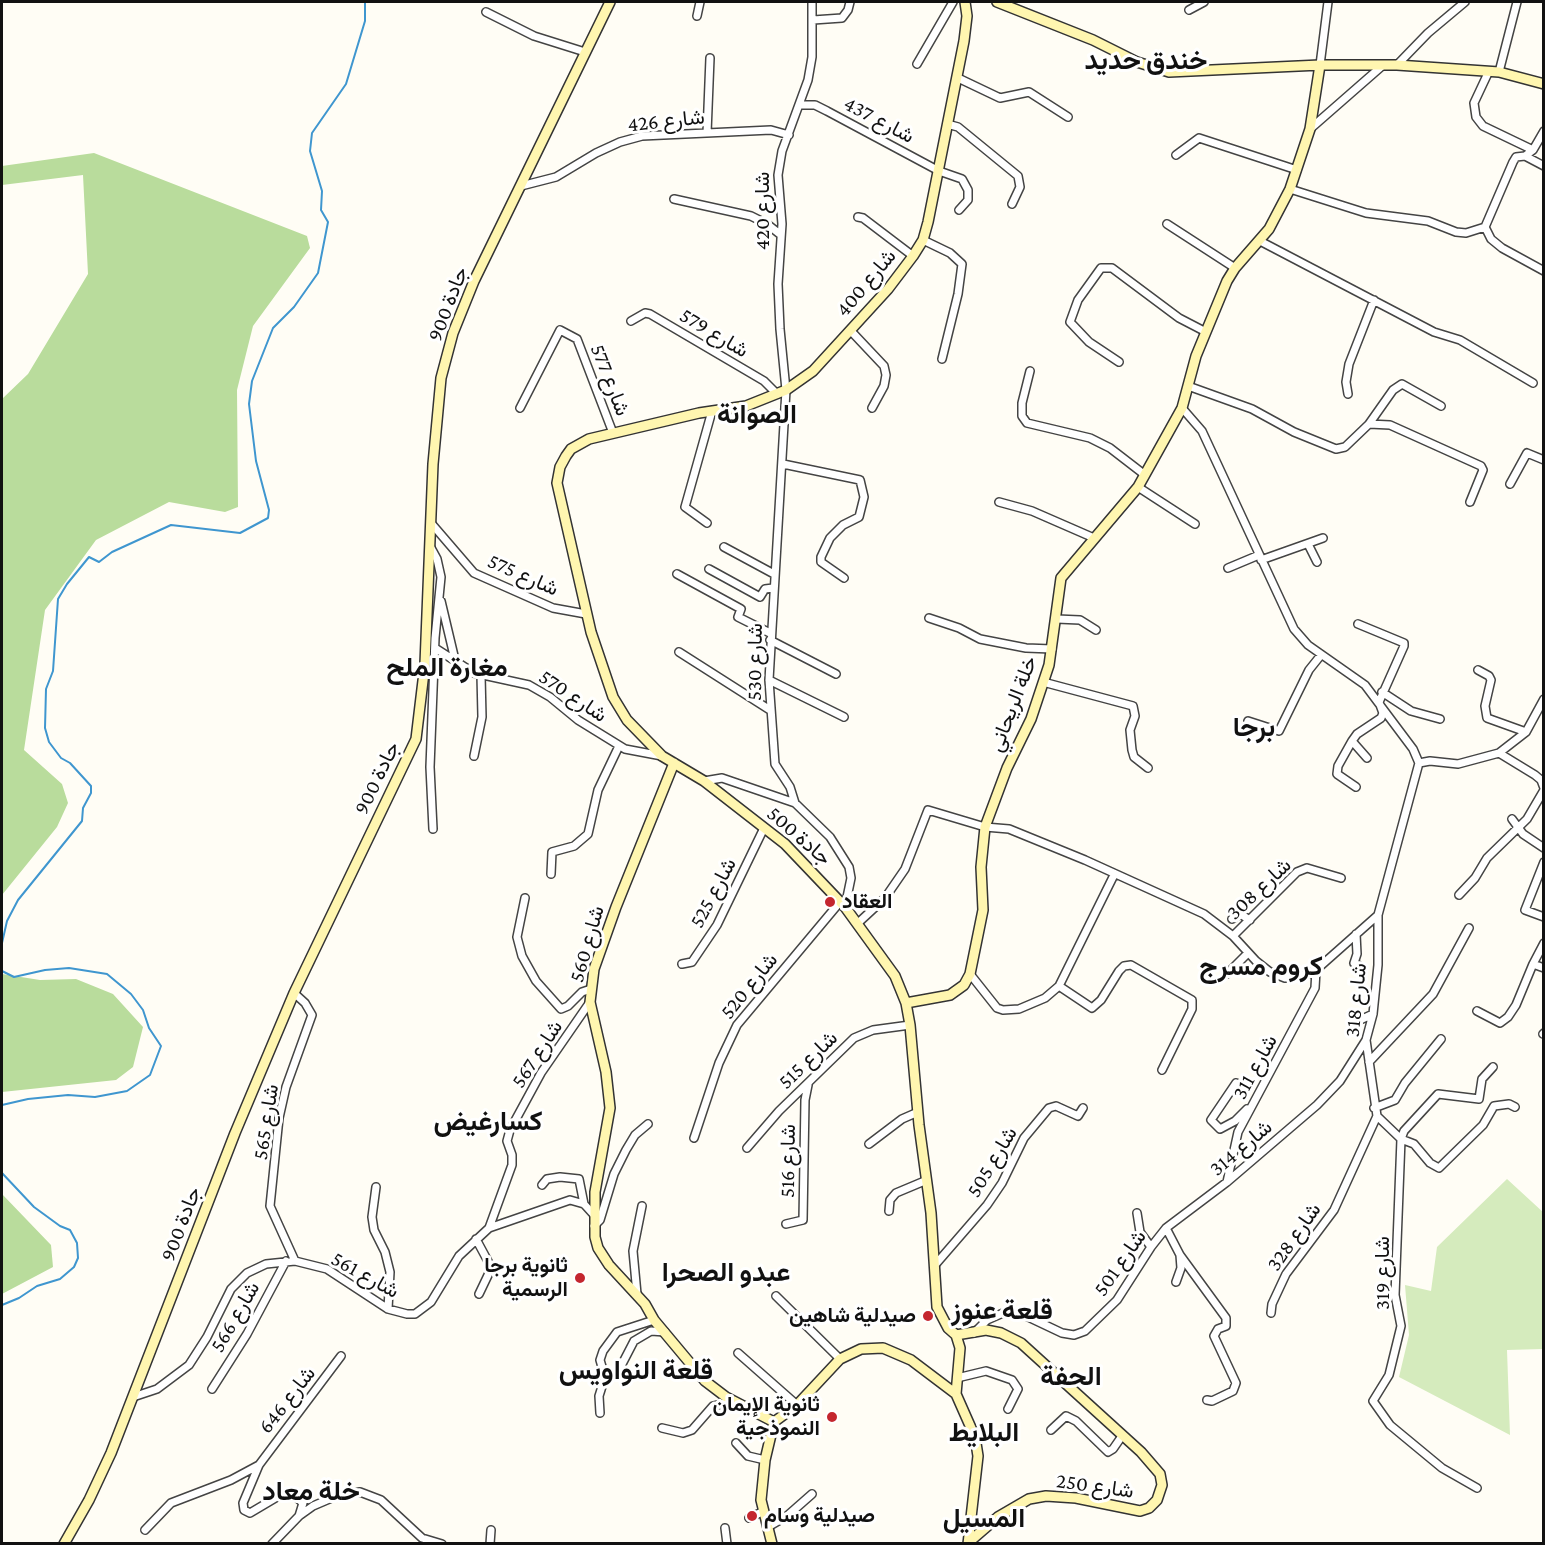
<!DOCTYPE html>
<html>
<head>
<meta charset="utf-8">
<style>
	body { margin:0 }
	#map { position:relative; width:1545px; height:1545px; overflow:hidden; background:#fffdf5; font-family:"Crimson Pro",serif }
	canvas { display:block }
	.frame { position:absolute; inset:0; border:3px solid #111; pointer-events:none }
</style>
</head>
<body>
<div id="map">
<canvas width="1545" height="1545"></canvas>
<div class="frame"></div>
</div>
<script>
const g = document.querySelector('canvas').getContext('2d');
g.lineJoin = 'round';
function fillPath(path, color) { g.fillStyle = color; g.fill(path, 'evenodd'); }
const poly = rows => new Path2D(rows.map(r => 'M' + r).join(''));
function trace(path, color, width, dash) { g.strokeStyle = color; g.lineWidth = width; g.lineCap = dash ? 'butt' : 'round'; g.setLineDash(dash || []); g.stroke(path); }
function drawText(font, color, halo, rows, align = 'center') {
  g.font = font + ' "Crimson Pro",Vazirmatn,serif'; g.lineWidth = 6; g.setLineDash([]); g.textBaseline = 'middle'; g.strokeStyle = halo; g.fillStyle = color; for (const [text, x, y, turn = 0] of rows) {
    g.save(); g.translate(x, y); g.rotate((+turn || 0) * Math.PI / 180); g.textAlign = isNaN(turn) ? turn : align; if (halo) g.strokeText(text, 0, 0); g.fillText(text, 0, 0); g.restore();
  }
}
const green = poly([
	[1507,1179,1544,1213,1543,1349,1507,1350,1510,1435,1399,1377,1409,1335,1405,1285,1431,1291,1437,1247]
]);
const forest = poly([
	[94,153,307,236,310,248,253,326,237,390,238,507,225,512,169,502,96,540,45,610,24,750,62,784,68,803,57,827,2,895,2,399,28,374,88,274,83,175,2,185,2,166],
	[2,974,40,980,76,979,113,994,143,1027,133,1067,116,1080,2,1092],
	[2,1194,51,1245,53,1267,2,1294]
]);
const stream = poly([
	[2,943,7,921,18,900,82,821,83,808,91,793,91,786,70,763,61,758,49,742,45,728,46,689,53,671,58,599,67,584,89,557,99,562,112,552,171,525,240,533,268,518,269,510,256,461,249,404,252,381,273,328,294,307,318,273,328,222,321,210,322,191,310,151,312,133,346,84,365,21,365,2],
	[2,971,14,977,45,970,69,968,107,974,131,994,143,1010,149,1028,161,1046,150,1075,127,1091,95,1097,68,1095,28,1099,2,1105],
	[2,1173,34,1207,60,1226,70,1230,77,1243,78,1258,74,1267,60,1279,37,1286,19,1298,2,1305]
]);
const street = poly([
	[812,2,812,57,808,80,782,151,778,175,782,224,778,284,780,329,786,390,769,680,775,764,790,787,795,803,830,837,849,867,851,878,845,907],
	[1189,10,1204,2],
	[486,12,534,36,585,52],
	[697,16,700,2],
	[813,20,842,18,848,10,850,2],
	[917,64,953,2],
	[1320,65,1328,2],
	[1397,65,1428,33,1465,2],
	[1489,71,1474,103,1476,117,1483,126,1533,150],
	[1499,72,1517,2],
	[958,78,1000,98,1029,92,1068,117],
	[801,105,815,105,827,111,939,171,962,179,968,190,968,200,959,210],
	[947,124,958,127,1018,176,1020,187,1012,204],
	[1310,129,1382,66],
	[707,133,710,58],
	[1176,155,1199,138,1297,170],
	[1525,156,1544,166],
	[521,186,556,177,596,153,620,142,642,136,771,130,789,135],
	[1290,189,1366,213,1428,221,1456,232,1466,233,1485,227,1491,239,1502,248,1544,271],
	[674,199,751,216,767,224,781,235],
	[858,217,863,218,913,256],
	[1167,224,1235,268],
	[1485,227,1513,162,1516,157,1525,156,1533,150,1544,131],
	[923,240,950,253,962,264,958,294,942,359],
	[1260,241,1434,332,1460,340,1533,383],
	[631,321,645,313,650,314,764,381,777,394],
	[850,330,884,366,886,375,884,386,872,408],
	[1119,362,1089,342,1070,322,1078,300,1101,268,1112,268,1179,318,1206,332],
	[1030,371,1022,403,1022,416,1027,423,1090,438,1110,448,1145,475],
	[1188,386,1252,409,1294,432,1336,449,1345,447,1369,424,1390,425,1481,466,1483,470,1470,502],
	[1348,394,1346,382,1349,364,1374,300],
	[520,408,560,330,577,339,613,433],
	[1182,408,1202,431,1294,629,1308,645,1365,685,1413,749,1419,763],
	[1369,424,1393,390,1402,384,1441,406],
	[783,464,860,480,864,497,859,517,843,525,830,538,821,557,821,562,844,578],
	[1510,484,1527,453,1544,460],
	[1138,487,1195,524],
	[999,502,1032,511,1094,538],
	[431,523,474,573,553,608,586,614],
	[707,523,685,507,712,411],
	[1308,544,1317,562],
	[724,547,774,574],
	[431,548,437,559,441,577,435,638,430,767,433,829],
	[1261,560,1323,538],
	[1228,568,1259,555],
	[709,569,760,597,765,589,773,588],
	[677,574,741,609,738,617,770,633],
	[441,601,455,660],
	[929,618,959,628,980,639,1026,648,1052,649],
	[1057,619,1080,620,1096,630],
	[1358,624,1404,643,1404,646,1379,702,1383,713,1381,718,1357,734,1352,741,1367,758],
	[770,640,836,674],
	[435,648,474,673,529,685,550,697,578,720,625,749,662,756],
	[679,652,770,710],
	[1478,670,1489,676,1491,680,1485,706,1487,718,1526,732],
	[769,680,844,717],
	[1043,682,1133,706,1135,716,1130,730,1132,750,1134,757,1148,768],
	[1382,692,1411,711,1440,719],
	[1248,721,1279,731,1309,670,1321,655],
	[1352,741,1338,766,1337,774,1356,787],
	[1499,753,1535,775,1541,780,1544,788],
	[474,756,482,717,481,675],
	[704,781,722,778,795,803],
	[1512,819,1523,834,1544,848],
	[1544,862,1525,910,1544,917],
	[551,874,552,852,574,846,588,834,598,790,619,746],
	[1459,895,1475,878,1487,858,1527,819,1544,790],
	[525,898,517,937,522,956,536,981,561,1009,568,1006,582,992,591,989],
	[1378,915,1378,965,1373,1014,1366,1040,1377,1116,1401,1139,1414,1144,1430,1163,1439,1168,1483,1125,1494,1106,1509,1104,1515,1107],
	[1232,919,1240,914,1250,920],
	[858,923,885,898,905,869,928,810,985,827,1009,829,1085,860,1204,914,1233,936,1256,961,1270,972,1285,978,1306,975,1316,970,1378,915,1419,763,1430,761,1458,764,1499,753,1526,732,1544,699],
	[1356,934,1357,954,1354,963,1358,965],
	[1233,936,1297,872,1307,868,1341,878],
	[1544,943,1533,964,1544,968],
	[682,964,692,962,717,925,764,828],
	[970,974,997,1008,1003,1010,1019,1009,1045,998,1059,986,1114,875],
	[1227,974,1248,953],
	[1059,986,1092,1008,1101,1000,1119,971,1124,966,1131,965,1192,1000,1192,1009,1162,1070],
	[294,993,305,1003,312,1015,286,1087,279,1118,270,1206,295,1261],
	[1477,1011,1500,1023,1508,1017,1516,1005,1533,964],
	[1360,1020,1373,1014],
	[1543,1034,1544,1033],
	[1369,1062,1433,994,1469,928],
	[1236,1083,1211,1120,1220,1129,1235,1121,1247,1109],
	[1374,1108,1395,1100,1405,1083,1441,1039],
	[694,1138,719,1063,737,1025,840,902],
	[869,1144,902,1119,918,1112],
	[747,1148,779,1111,854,1038,873,1030,910,1025],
	[1227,1182,1238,1132,1315,988,1316,970],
	[542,1185,547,1179,560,1177,579,1179,584,1204],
	[376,1187,372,1217,374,1230,385,1252,390,1272,388,1309],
	[889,1211,890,1200,896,1193,927,1180],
	[1137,1213,1140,1232,1151,1247],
	[786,1224,803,1220,805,1100,808,1085],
	[594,1226,600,1220,614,1174,626,1150,635,1135,648,1124],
	[489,1228,512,1165,512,1155,507,1141,510,1130,541,1073,590,1002],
	[1166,1228,1180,1255,1181,1268,1176,1282],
	[476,1239,490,1265,490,1271,479,1294],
	[1180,1255,1226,1318,1226,1326,1218,1329,1214,1336,1236,1383,1233,1391,1212,1401,1207,1400],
	[935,1265,987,1205,1002,1183,1024,1138,1049,1108,1056,1106,1078,1116,1083,1108],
	[637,1294,633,1251,642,1206],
	[776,1296,840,1359],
	[1271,1313,1272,1304,1286,1274,1334,1210,1377,1116],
	[974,1333,987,1320,1003,1313,1024,1315,1062,1333,1074,1335,1085,1331,1117,1300,1151,1247,1166,1228,1227,1182,1317,1105,1340,1081,1366,1040],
	[738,1353,797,1405],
	[620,1368,634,1341,651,1331,665,1332],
	[957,1378,986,1371,1012,1380,1018,1389,1008,1409],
	[212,1389,247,1334,286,1261],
	[133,1397,157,1389,189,1365,207,1337,231,1289,247,1273,266,1264,295,1261,327,1269,388,1309,407,1314,415,1314,431,1302,459,1256,489,1228,570,1200,584,1204,594,1215],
	[600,1413,599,1396,605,1377,600,1360,603,1351,617,1332,654,1320],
	[662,1428,683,1433,692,1430,713,1406,734,1401],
	[1051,1430,1066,1416,1076,1421,1108,1452,1113,1449,1122,1436],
	[736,1443,748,1456,765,1460],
	[1477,1488,1442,1468,1390,1425,1373,1401,1389,1375,1401,1326,1395,1295,1401,1139,1404,1131,1438,1094,1479,1099,1482,1079,1493,1067],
	[299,1516,303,1503,295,1496,277,1497,250,1513,244,1510,243,1503,259,1465,341,1356],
	[749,1518,762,1512],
	[768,1527,787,1516,812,1494],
	[725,1528,727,1544],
	[145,1530,171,1503,231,1480,259,1465],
	[272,1544,299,1516,313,1506,334,1497,360,1492,381,1500,422,1538,442,1544],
	[490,1544,491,1530]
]);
const secondary = poly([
	[997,2,1093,40,1137,62,1169,72,1320,65,1397,65,1499,72,1544,84],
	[674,763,616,907,594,969,590,1002,606,1072,610,1108,595,1192,595,1237,598,1248,609,1265,645,1304,654,1320,705,1381,726,1397,774,1422],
	[906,1003,950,995,964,985,970,974,983,910,981,867,985,827,1007,768,1031,719,1049,665,1061,578,1138,487,1182,408,1196,356,1227,281,1235,268,1269,229,1290,189,1310,129,1320,65],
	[956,1335,948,1328,937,1307,931,1213,919,1125,910,1025,906,1003,895,976,845,907,785,844,704,781,662,756,627,720,613,697,591,632,557,483,560,467,566,456,571,449,589,439,699,413,746,406,786,390,813,371,888,289,913,256,923,240,928,222,964,41,967,16,965,2],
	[956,1335,986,1330,1001,1333,1021,1343,1141,1452,1160,1474,1162,1485,1157,1500,1149,1508,1140,1511,1076,1498,1046,1496,1029,1499,998,1517,969,1542],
	[956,1335,960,1348,956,1394,975,1437,978,1456,968,1544],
	[64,1544,89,1500,111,1453,235,1133,294,993,416,739,425,664,433,464,441,378,453,333,474,281,610,2],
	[772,1544,761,1500,765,1460,774,1422,797,1405,840,1359,861,1349,883,1348,911,1360,956,1394]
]);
const markers = [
	[830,902,6,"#c4262e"],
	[580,1278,6,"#c4262e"],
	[928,1316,6,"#c4262e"],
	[832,1417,6,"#c4262e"],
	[752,1516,6,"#c4262e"]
];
const streetNames = [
	["شارع 437",879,120,28],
	["شارع 426",666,121,-6],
	["شارع 420",763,211,-90],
	["شارع 400",866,283,-50],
	["جادة 900",448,304,-69],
	["شارع 579",714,333,31],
	["شارع 577",610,380,69],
	["شارع 575",523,575,24],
	["شارع 530",755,662,-89],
	["شارع 570",573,696,34],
	["خلة الريحاني",1013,704,-69],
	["جادة 900",377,778,-64],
	["جادة 500",799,836,41],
	["شارع 308",1259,889,-43],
	["شارع 525",713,893,-62],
	["شارع 560",587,944,-74],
	["شارع 520",749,986,-51],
	["شارع 318",1356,1000,-84],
	["شارع 567",537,1054,-57],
	["شارع 515",808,1060,-44],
	["شارع 311",1255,1067,-61],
	["شارع 565",266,1122,-81],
	["شارع 314",1241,1148,-40],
	["شارع 516",788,1161,-89],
	["شارع 505",992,1162,-59],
	["جادة 900",181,1224,-69],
	["شارع 328",1294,1237,-55],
	["شارع 501",1120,1263,-55],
	["شارع 319",1383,1273,-90],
	["شارع 561",365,1275,29],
	["شارع 566",235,1317,-60],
	["شارع 646",287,1400,-52],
	["شارع 250",1095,1486,8]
];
const poiNames = [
	["العقاد",842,902,"left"],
	["ثانوية برجا",568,1266],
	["الرسمية",568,1290],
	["صيدلية شاهين",916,1316],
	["ثانوية الإيمان",820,1405],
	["النموذجية",820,1429],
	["صيدلية وسام",764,1516,"left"]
];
const districtNames = [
	["خندق حديد",1146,61],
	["الصوانة",757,415],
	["مغارة الملح",447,668],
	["برجا",1254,728],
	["كروم مسرج",1261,967],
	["كسارغيض",488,1122],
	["عبدو الصحرا",726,1273],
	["قلعة عنوز",1002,1311],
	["قلعة النواويس",636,1371],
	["الحفة",1071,1377],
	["البلايط",984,1433],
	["خلة معاد",311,1492],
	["المسيل",984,1519]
];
fillPath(green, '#d5ebbd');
fillPath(forest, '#b9dc9c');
trace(stream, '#3f96cf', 2);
trace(street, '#444', 10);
trace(secondary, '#333', 12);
trace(street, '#fff', 7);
trace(secondary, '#fff6b0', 9);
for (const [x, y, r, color] of markers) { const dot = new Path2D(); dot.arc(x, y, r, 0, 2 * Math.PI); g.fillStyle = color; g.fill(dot); trace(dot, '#fff', 2); }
drawText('21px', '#111', '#fff', streetNames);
drawText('bold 21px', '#111', '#fff', poiNames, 'right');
drawText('bold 27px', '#111', '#fff', districtNames);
</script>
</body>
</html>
